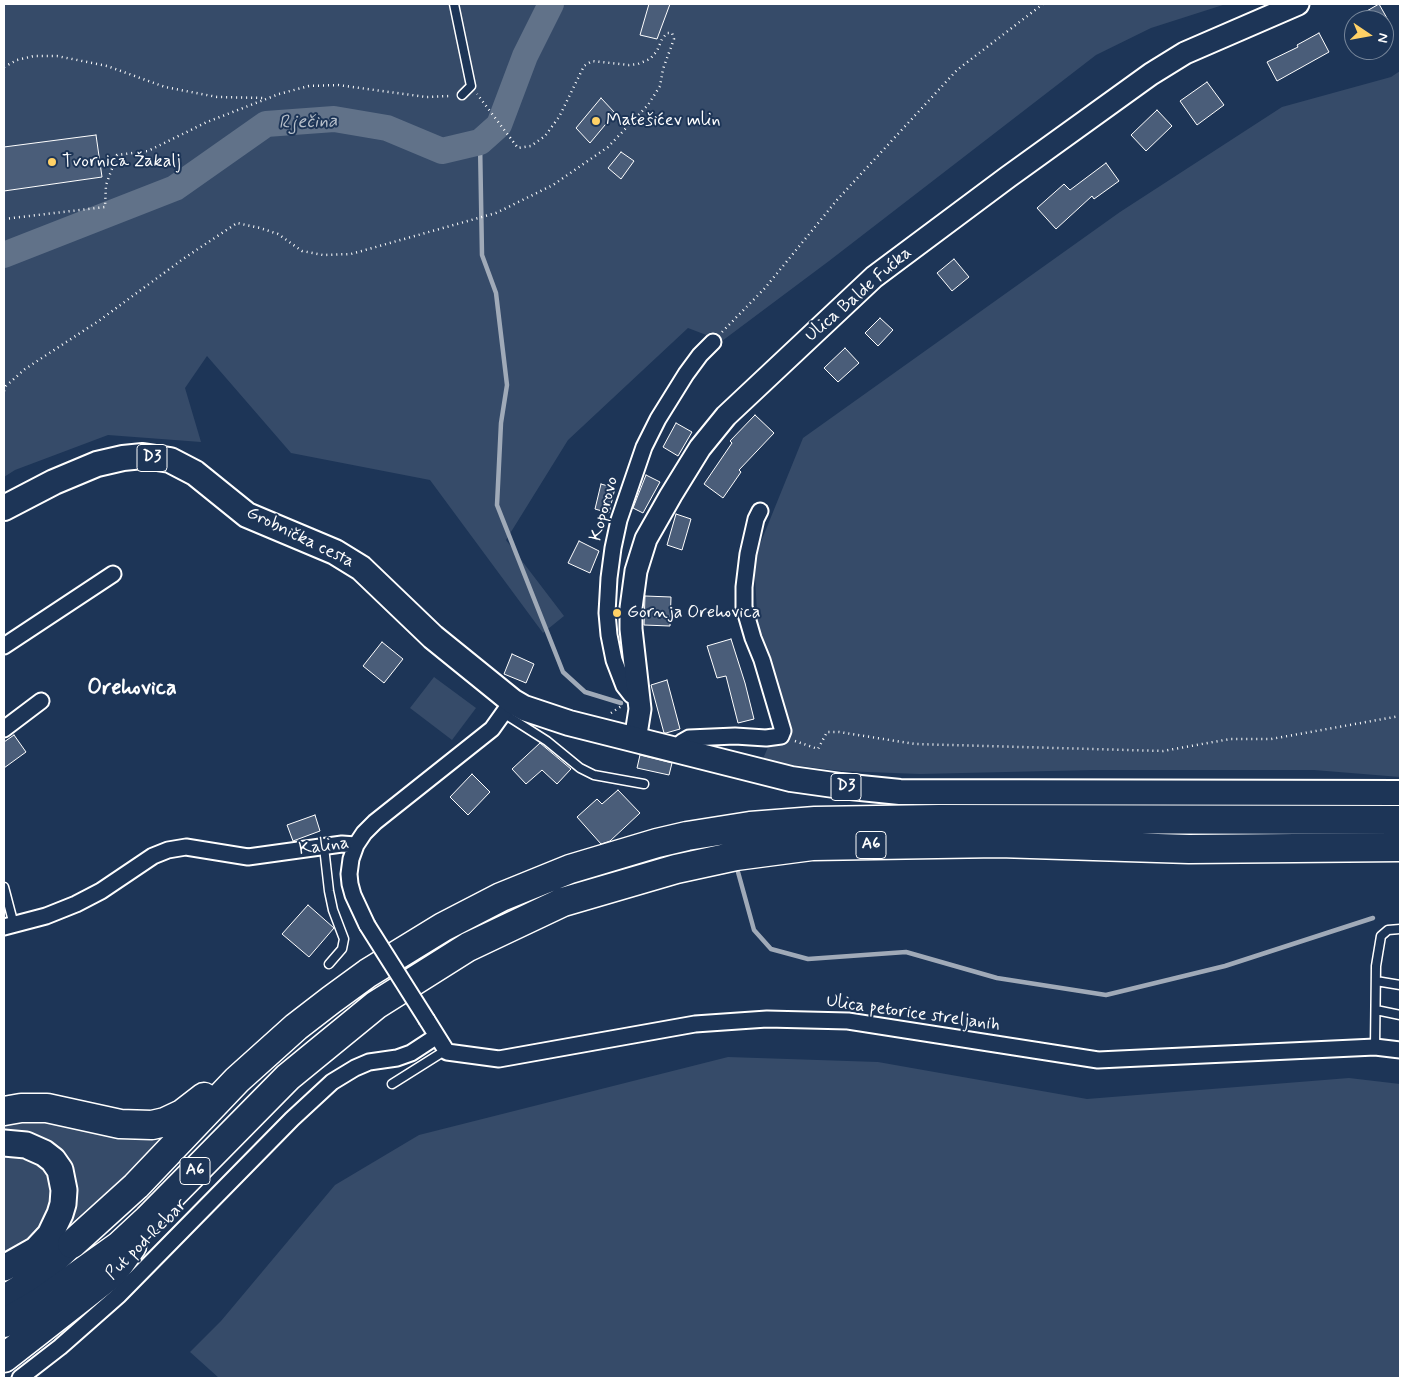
<!DOCTYPE html>
<html>
<head>
<meta charset="utf-8">
<style>
	body { margin:0 }
	#map { position:relative; width:1404px; height:1382px; overflow:hidden; background:#1d3557; font-family:Mynerve,sans-serif }
	canvas { display:block }
	.frame { position:absolute; inset:0; border:5px solid #fff; pointer-events:none }
	.north { position:absolute; left:1344px; top:10px; width:50px; height:50px; box-sizing:border-box; background:#1d3557; border:1px solid #77869a; border-radius:50%; rotate:102deg; font-size:14px; font-weight:700; line-height:20px; text-align:center; color:#fff }
	.north::after { content:''; display:block; margin:auto; width:18px; height:22px; background:#ffd166; clip-path:polygon(50% 0,100% 100%,50% 72%,0 100%) }
</style>
</head>
<body>
<div id="map">
<canvas width="1404" height="1382"></canvas>
<div class="frame"></div>
<div class="north">N</div>
</div>
<script>
const g = document.querySelector('canvas').getContext('2d');
g.lineJoin = 'round';
function fillPath(path, color) { g.fillStyle = color; g.fill(path, 'evenodd'); }
const poly = rows => new Path2D(rows.map(r => 'M' + r).join(''));
function trace(path, color, width, dash) { g.strokeStyle = color; g.lineWidth = width; g.lineCap = dash ? 'butt' : 'round'; g.setLineDash(dash || []); g.stroke(path); }
function drawText(font, color, halo, rows, align = 'center') {
  g.font = font + ' Mynerve,sans-serif'; g.lineWidth = 4; g.setLineDash([]); g.textBaseline = 'middle'; g.strokeStyle = halo; g.fillStyle = color; for (const [text, x, y, turn = 0] of rows) {
    g.save(); g.translate(x, y); g.rotate((+turn || 0) * Math.PI / 180); g.textAlign = isNaN(turn) ? turn : align; if (halo) g.strokeText(text, 0, 0); g.fillText(text, 0, 0); g.restore();
  }
}
const green = poly([
	[4,4,1226,4,1151,28,1096,55,829,261,722,341,688,328,568,440,506,540,564,616,543,633,430,480,291,453,207,356,185,388,201,442,108,435,15,470,4,477],
	[1400,71,1400,777,1314,770,1093,770,920,774,841,771,762,761,775,731,760,666,754,559,803,438,1120,212,1282,107,1391,77],
	[434,677,476,708,452,740,410,708],
	[728,1057,878,1062,1087,1099,1349,1078,1400,1084,1400,1378,219,1378,190,1352,221,1321,335,1185,419,1135],
	[22,1118,171,1129,117,1183,55,1237,69,1177,4,1136,4,1122],
	[4,1149,51,1166,53,1222,4,1262]
]);
const stream = poly([
	[480,142,482,255,496,293,507,385,501,423,497,505,563,672,585,692,621,703],
	[738,872,754,930,771,949,808,959,906,952,997,978,1106,995,1225,966,1373,918]
]);
const river = poly([
	[4,255,175,188,266,124,334,119,387,128,442,151,480,142,499,125,525,56,551,4]
]);
const building = poly([
	[649,4,670,4,657,39,640,35,649,4],
	[1379,4,1388,20,1351,20,1379,4],
	[1319,33,1329,52,1277,81,1267,62,1298,47,1297,45,1319,33],
	[1207,82,1224,105,1197,125,1180,101,1207,82],
	[601,98,615,113,590,143,576,128,601,98],
	[1157,110,1172,126,1146,151,1131,135,1157,110],
	[96,135,102,177,4,191,4,147,96,135],
	[621,152,634,161,621,179,608,168,621,152],
	[1106,163,1119,181,1094,199,1092,196,1056,229,1037,208,1064,184,1070,190,1106,163],
	[954,259,969,277,952,291,937,273,954,259],
	[880,318,893,330,878,346,865,333,880,318],
	[845,348,859,363,838,382,824,368,845,348],
	[755,415,774,433,739,470,741,472,723,498,704,484,732,443,730,441,755,415],
	[676,423,692,432,678,456,663,447,676,423],
	[646,475,660,482,643,513,633,508,646,475],
	[601,484,615,488,609,513,595,509,601,484],
	[676,514,691,519,682,550,667,545,676,514],
	[579,541,599,551,590,573,568,563,579,541],
	[645,596,671,597,670,626,644,625,645,596],
	[731,639,745,683,754,719,738,723,726,676,717,678,707,646,731,639],
	[382,642,403,659,384,683,363,666,382,642],
	[512,654,534,664,526,683,504,674,512,654],
	[667,680,680,729,666,733,664,733,651,685,667,680],
	[14,735,26,752,4,768,4,742,14,735],
	[540,743,571,769,557,784,542,770,526,784,512,769,540,743],
	[640,755,672,763,669,775,637,768,640,755],
	[472,774,490,792,468,815,450,797,472,774],
	[618,790,640,813,610,841,601,844,577,817,597,799,602,804,618,790],
	[315,815,320,831,293,841,287,825,315,815],
	[308,905,334,928,309,957,282,934,308,905]
]);
const path = poly([
	[4,67,17,60,34,56,57,56,107,66,165,87,217,97,265,98],
	[4,219,105,207,106,185,117,155,148,151,207,122,279,94,309,86,338,85,426,97,451,96],
	[722,332,765,288,837,200,957,70,1043,4],
	[4,391,6,386,25,369,100,320,183,259,237,223,260,228,278,234,302,251,323,255,351,254,496,213,553,185,608,147,648,105,660,86,663,69,674,39,672,33,667,33,662,39,657,51,650,59,638,64,629,65,592,61,584,66,559,117,545,136,531,146,518,148,477,94],
	[611,713,623,705],
	[795,741,818,749,827,732,839,732,915,744,1163,751,1230,739,1271,739,1400,716]
]);
const service = poly([
	[454,4,471,86,462,95],
	[503,713,547,741,580,768,594,775,644,784],
	[324,847,329,891,333,910,344,939,342,949,329,964],
	[4,887,14,925],
	[1376,981,1400,985],
	[1376,1010,1400,1015],
	[1375,1047,1376,966,1381,936,1388,930,1400,929],
	[392,1084,446,1050]
]);
const minor = poly([
	[4,646,113,574],
	[639,698,631,695,624,686,614,660,609,635,607,613,609,578,613,548,619,520,644,447,658,419,686,374,700,355,713,342],
	[4,729,41,701],
	[676,750,682,742,689,738,735,736,766,738,781,736,783,731,762,660,753,638,744,607,744,587,748,554,756,519,760,511],
	[356,845,351,859,349,874,350,884,353,895,367,925],
	[4,927,46,916,76,904,101,891,153,856,168,850,186,847,248,857,342,844,356,845,364,833,375,822,492,729,512,701],
	[427,1020,447,1052,499,1059,695,1024,767,1019,848,1021,1098,1060,1375,1047,1400,1050],
	[20,1378,60,1347,119,1295,292,1119,332,1082,355,1068,369,1062,397,1058,411,1053,437,1036]
]);
const secondary = poly([
	[633,739,637,728,640,709,631,629,631,608,636,571,646,539,671,495,700,448,726,416,874,277,1008,177,1151,74,1185,53,1298,4]
]);
const primary = poly([
	[4,508,54,482,97,464,123,458,143,456,170,460,195,473,247,515,335,552,361,568,433,637,512,701,524,708,569,723,791,779,841,786,900,792,1400,793]
]);
const trunk = poly([
	[4,1143,26,1145,44,1153,53,1160,60,1170,64,1190,63,1204,60,1214,50,1235,36,1250,4,1268],
	[4,1298,40,1275,72,1244]
]);
const motorway = poly([
	[4,1111,21,1108,47,1108,120,1124,152,1125,165,1122,182,1114,204,1097],
	[72,1244,136,1186,237,1080,296,1027,331,1000,368,973,443,927,501,897,570,869,657,843,687,836,750,826,815,821,939,819,1400,820],
	[4,1323,42,1301,119,1246,148,1219,288,1077,376,1005,468,947,563,902,676,869,736,856,812,846,999,843,1189,849,1400,847],
	[4,1358,109,1276,118,1266,132,1246]
]);
const minorBridge = poly([
	[367,925,427,1020]
]);
const markers = [
	[596,121,5,"#ffd166"],
	[52,162,5,"#ffd166"],
	[617,613,5,"#ffd166"]
];
const shields = [
	[152,458,30],
	[846,787,30],
	[871,845,30],
	[195,1171,30]
];
const shieldNames = [
	["D3",152,458],
	["D3",846,787],
	["A6",871,845],
	["A6",195,1171]
];
const poiNames = [
	["Matešićev mlin",606,121],
	["Tvornica Žakalj",62,162],
	["Gornja Orehovica",627,613]
];
const streetNames = [
	["Ulica Balde Fućka",859,295,-41],
	["Koporovo",605,509,-75],
	["Grobnička cesta",300,538,26],
	["Kalina",324,847,-8],
	["Ulica petorice streljanih",913,1014,8],
	["Put pod Rebar",147,1240,-45]
];
const waterNames = [
	["Rječina",308,123,-2]
];
const districtNames = [
	["Orehovica",132,689]
];
fillPath(green, '#364b69');
trace(stream, '#a0aab8', 4.5);
trace(river, '#617289', 26);
fillPath(building, '#4a5d79');
trace(building, '#fff', 1);
trace(service, '#fff', 11);
trace(minor, '#fff', 19);
trace(secondary, '#fff', 25);
trace(primary, '#fff', 28);
trace(trunk, '#fff', 29);
trace(motorway, '#fff', 31);
trace(path, '#fff', 2.5, [1, 4]);
trace(service, '#1d3557', 8);
trace(minor, '#1d3557', 15);
trace(secondary, '#1d3557', 21);
trace(primary, '#1d3557', 24);
trace(trunk, '#1d3557', 25);
trace(motorway, '#1d3557', 28);
trace(minorBridge, '#fff', 19, []);
trace(minorBridge, '#1d3557', 15);
for (const [x, y, r, color] of markers) { const dot = new Path2D(); dot.arc(x, y, r, 0, 2 * Math.PI); g.fillStyle = color; g.fill(dot); trace(dot, '#1d3557', 2); }
for (const [x, y, w] of shields) { const box = new Path2D(); box.roundRect(x - w / 2, y - 13.5, w, 27, 4); g.fillStyle = '#1d3557'; g.fill(box); trace(box, '#fff', 1); }
drawText('bold 16px', '#fff', null, shieldNames);
drawText('18px', '#fff', '#1d3557', poiNames, 'left');
drawText('18px', '#fff', '#1d3557', streetNames);
drawText('italic 19px', '#b8c0ca', '#1d3557', waterNames);
drawText('bold 22px', '#fff', '#1d3557', districtNames);
</script>
</body>
</html>
